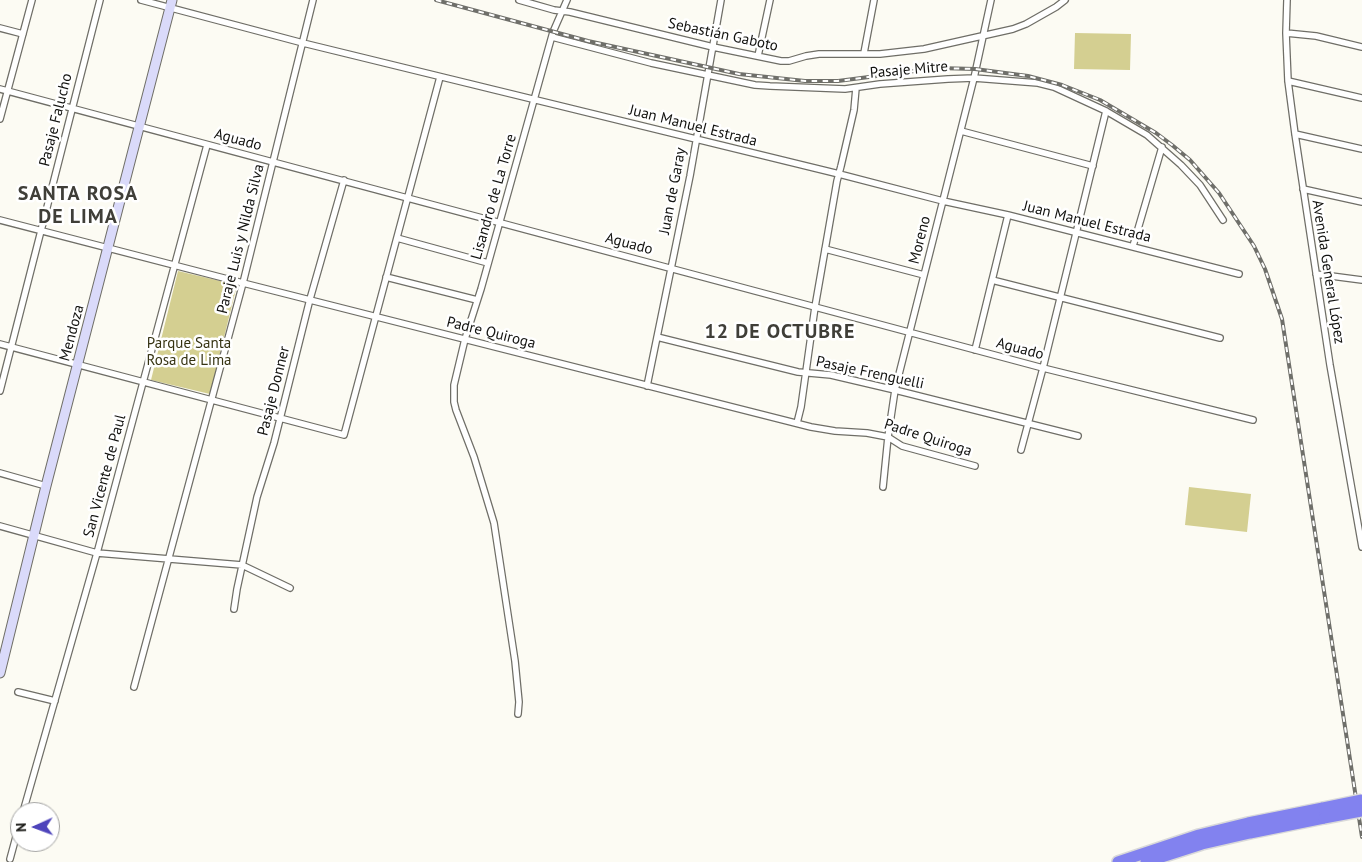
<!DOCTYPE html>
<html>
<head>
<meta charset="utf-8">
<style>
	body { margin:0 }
	#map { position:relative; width:1362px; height:862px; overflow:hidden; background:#fcfbf3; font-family:"PT Sans",sans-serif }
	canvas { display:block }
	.north { position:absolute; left:10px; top:802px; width:50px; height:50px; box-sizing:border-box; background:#fff; border:1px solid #a0a09f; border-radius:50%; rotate:268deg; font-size:14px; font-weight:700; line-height:20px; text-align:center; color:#12120f }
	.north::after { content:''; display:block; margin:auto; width:18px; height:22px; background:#4e44bb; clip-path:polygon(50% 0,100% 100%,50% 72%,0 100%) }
</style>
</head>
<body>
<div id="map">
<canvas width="1362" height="862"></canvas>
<div class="north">N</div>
</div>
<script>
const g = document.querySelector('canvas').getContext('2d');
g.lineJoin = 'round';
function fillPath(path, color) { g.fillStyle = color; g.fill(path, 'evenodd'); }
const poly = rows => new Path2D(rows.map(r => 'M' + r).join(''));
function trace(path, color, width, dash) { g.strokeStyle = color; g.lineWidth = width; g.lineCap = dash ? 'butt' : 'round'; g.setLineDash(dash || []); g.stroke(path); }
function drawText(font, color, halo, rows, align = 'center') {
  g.font = font + ' "PT Sans",sans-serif'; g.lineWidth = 5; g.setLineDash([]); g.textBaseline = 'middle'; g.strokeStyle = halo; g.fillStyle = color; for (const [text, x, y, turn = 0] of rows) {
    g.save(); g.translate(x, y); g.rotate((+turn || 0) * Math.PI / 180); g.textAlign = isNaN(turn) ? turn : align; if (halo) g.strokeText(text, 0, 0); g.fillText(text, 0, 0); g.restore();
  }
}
const green = poly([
	[1075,33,1131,34,1130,70,1074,69],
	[178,271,237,285,210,394,151,380],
	[1189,487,1251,494,1247,532,1185,525]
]);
const street = poly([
	[141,0,303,43,839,174,943,201,1008,215,1239,274],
	[519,0,554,10,570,12,713,47,781,61,789,61,806,56,819,54,880,54,924,49,1013,29,1026,24,1056,7,1065,0],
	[1287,0,1286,33,1288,81,1295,134,1330,365,1362,547],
	[0,28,23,34],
	[1286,33,1316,36,1362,47],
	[552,37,651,63,755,85,770,86,845,89,880,84,948,79,974,78,1038,83,1054,87,1106,111,1147,135,1181,165,1200,185,1223,220],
	[864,53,874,0],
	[758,56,770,0],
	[1288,81,1362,98],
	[0,89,1043,368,1253,420],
	[0,119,32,0],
	[961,131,1093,166],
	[1295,134,1362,149],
	[1303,189,1362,202],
	[0,220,243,283,811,427,835,431,867,433,888,437,902,446,975,466],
	[397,238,488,263],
	[1133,246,1162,147],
	[825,249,924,275],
	[1316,274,1362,280],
	[386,277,477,300],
	[992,280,1220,338],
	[657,337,798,372,831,375,895,390,1078,436],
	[0,344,344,435,440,77],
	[975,350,1008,215],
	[647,386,690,176,721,0],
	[0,391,100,0],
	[797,423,801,407,815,307,837,181,841,166,854,110,856,88],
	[1021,450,1043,368,1106,111],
	[0,473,46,486],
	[883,487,888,437,895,390,974,78,991,0],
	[0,526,97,553,242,565,290,588],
	[234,609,237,589,257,497,274,443,310,299,344,180],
	[134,687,243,283,313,0],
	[18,692,55,701],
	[518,714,519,702,515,661,494,523,474,457,456,410,454,402,454,385,465,339,481,289,553,32,567,0],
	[23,812,97,553,207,145],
	[10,859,20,822]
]);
const secondary = poly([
	[0,673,46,486,172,0]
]);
const highway = poly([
	[1118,862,1199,835,1248,823,1323,808],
	[1146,862,1202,844,1250,833,1324,818]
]);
const rail = poly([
	[436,0,588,41,739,74,805,81,838,81,938,68,975,69,1028,76,1062,85,1100,100,1156,133,1172,145,1190,160,1219,193,1254,246,1265,269,1282,319,1362,837]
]);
const highwayBridge = poly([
	[1323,808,1362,800],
	[1324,818,1362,811]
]);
const streetNames = [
	["Sebastián Gaboto",723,35,12],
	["Pasaje Mitre",909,70,-5],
	["Pasaje Falucho",56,120,-76],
	["Juan Manuel Estrada",693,126,14],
	["Aguado",238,140,15],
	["Juan de Garay",673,191,-79],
	["Lisandro de La Torre",494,197,-74],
	["Juan Manuel Estrada",1087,222,14],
	["Paraje Luis y Nilda Silva",241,239,-76],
	["Moreno",920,240,-76],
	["Aguado",629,244,15],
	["Avenida General López",1328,272,81],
	["Mendoza",72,333,-75],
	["Padre Quiroga",491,333,14],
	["Aguado",1020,349,15],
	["Pasaje Frenguelli",870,373,12],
	["Pasaje Donner",274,391,-76],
	["Padre Quiroga",928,438,18],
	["San Vicente de Paul",105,476,-75]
];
const parkNames = [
	["Parque Santa",189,344],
	["Rosa de Lima",189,361]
];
const districtNames = [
	["SANTA ROSA",78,194],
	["DE LIMA",78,217],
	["12 DE OCTUBRE",780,332]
];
fillPath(green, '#d4cf91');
trace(street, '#6f6e67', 8);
trace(secondary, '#6f6e67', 11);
trace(highway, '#d9d9d9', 14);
trace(street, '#fff', 5.5);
trace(secondary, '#dadafa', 9);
trace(highway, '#8282ef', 11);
trace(rail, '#6f6f6a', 4);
trace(rail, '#fff', 2, [5.5]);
trace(highwayBridge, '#d9d9d9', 14, []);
trace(highwayBridge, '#8282ef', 11);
drawText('15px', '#12120f', '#fff', streetNames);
drawText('15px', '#363312', '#fff', parkNames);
g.letterSpacing = '1px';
drawText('bold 20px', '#3f3e38', '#fff', districtNames);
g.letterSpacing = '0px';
</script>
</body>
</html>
